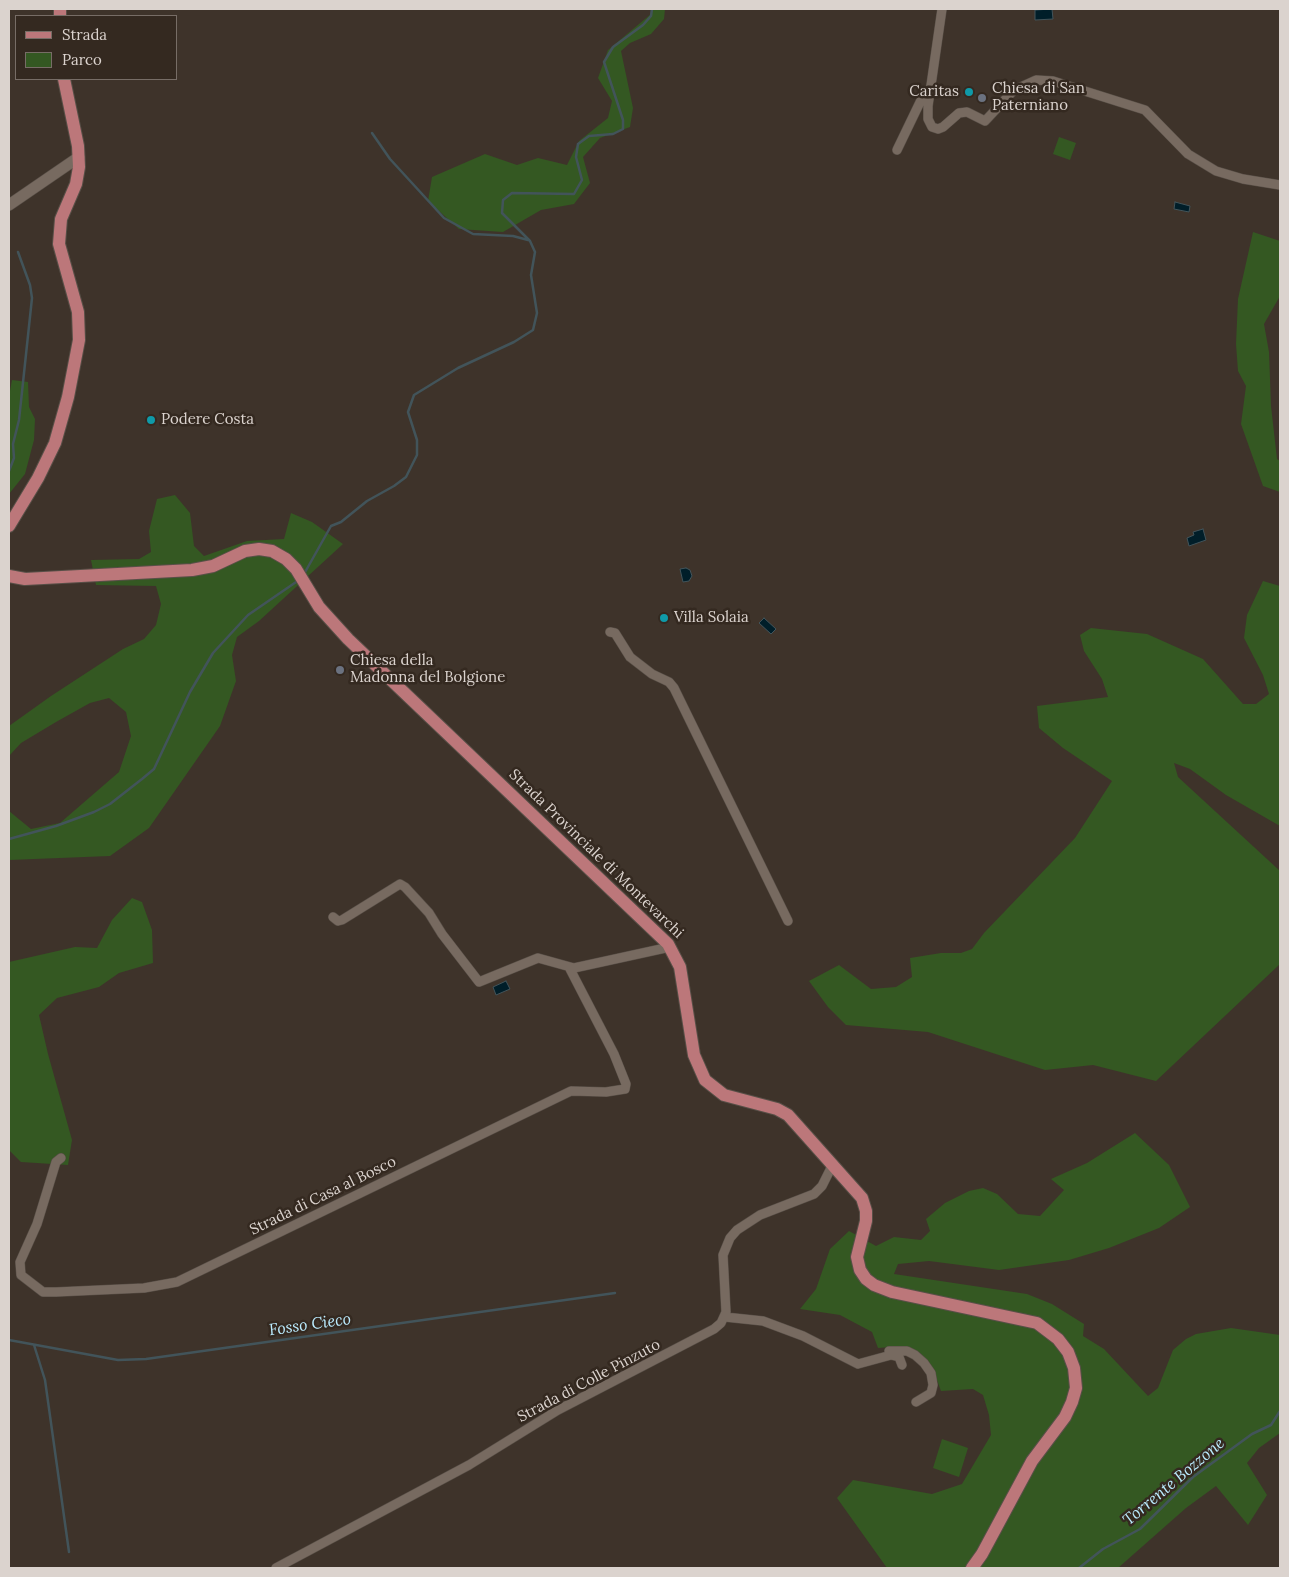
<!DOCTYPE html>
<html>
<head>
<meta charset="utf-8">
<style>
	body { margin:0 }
	#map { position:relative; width:1289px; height:1577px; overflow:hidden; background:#3e332a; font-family:Lora,serif }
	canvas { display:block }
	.frame { position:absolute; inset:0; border:10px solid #dbd3ce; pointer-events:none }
	.legend { position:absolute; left:15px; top:15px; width:162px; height:65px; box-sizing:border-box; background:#342920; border:1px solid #776d66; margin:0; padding:6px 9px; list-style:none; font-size:15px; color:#dbd3ce }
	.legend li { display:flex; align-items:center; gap:10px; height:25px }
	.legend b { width:25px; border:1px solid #776d66 }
</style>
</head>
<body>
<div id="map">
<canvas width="1289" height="1577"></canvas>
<div class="frame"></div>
<ul class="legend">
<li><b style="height:6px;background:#bc777a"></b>Strada</li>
<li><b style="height:14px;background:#345822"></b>Parco</li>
</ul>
</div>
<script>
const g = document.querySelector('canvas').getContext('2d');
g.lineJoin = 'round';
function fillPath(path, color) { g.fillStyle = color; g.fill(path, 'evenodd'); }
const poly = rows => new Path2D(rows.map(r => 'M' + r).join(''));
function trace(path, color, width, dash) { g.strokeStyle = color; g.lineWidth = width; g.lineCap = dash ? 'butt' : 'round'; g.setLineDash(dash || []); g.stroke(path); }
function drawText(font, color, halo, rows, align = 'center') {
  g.font = font + ' Lora,serif'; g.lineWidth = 5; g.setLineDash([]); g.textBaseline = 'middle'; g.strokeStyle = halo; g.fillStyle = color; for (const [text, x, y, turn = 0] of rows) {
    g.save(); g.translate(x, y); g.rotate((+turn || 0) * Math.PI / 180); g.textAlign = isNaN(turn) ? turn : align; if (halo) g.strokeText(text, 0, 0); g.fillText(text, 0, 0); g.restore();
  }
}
const green = poly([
	[652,9,665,9,664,19,651,34,630,43,621,51,633,108,630,127,600,138,583,157,590,183,574,204,541,210,503,232,459,229,428,201,432,177,485,154,517,165,538,158,567,165,579,141,608,118,612,101,598,78,608,50,651,14],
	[1059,137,1076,143,1070,160,1053,154],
	[1253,232,1280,241,1280,296,1264,324,1269,352,1271,406,1277,459,1280,461,1280,492,1263,486,1241,424,1246,386,1238,371,1236,344,1238,299],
	[12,380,28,382,29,407,35,419,34,440,25,474,9,494,9,396],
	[175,495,190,513,194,546,204,556,247,541,284,539,291,513,312,522,343,544,259,621,237,637,232,655,236,681,220,726,149,828,110,856,9,860,9,811,31,829,60,823,119,772,131,736,126,712,109,698,90,703,56,722,21,743,9,756,9,726,51,696,123,649,144,639,156,625,161,604,156,586,96,585,91,560,139,559,151,552,149,531,157,499],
	[1263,581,1280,586,1280,826,1226,795,1190,769,1174,763,1178,777,1280,871,1280,964,1156,1081,1093,1065,1045,1070,928,1032,846,1025,828,1007,809,981,839,965,871,989,896,987,912,977,910,958,941,953,961,953,972,949,984,933,1075,838,1112,781,1063,748,1039,728,1037,706,1108,697,1102,679,1084,651,1080,635,1091,628,1147,634,1203,659,1243,704,1256,704,1269,694,1263,675,1244,638,1247,615],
	[132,898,142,902,152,930,153,963,119,973,99,987,57,998,39,1015,48,1054,72,1140,68,1165,21,1162,9,1150,9,962,75,947,97,948,112,920],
	[1135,1133,1169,1165,1190,1207,1159,1228,1109,1248,1069,1260,999,1270,929,1261,898,1264,894,1274,1027,1294,1052,1304,1084,1324,1083,1336,1104,1349,1148,1396,1158,1388,1173,1350,1186,1339,1196,1334,1231,1328,1280,1335,1280,1433,1259,1448,1247,1463,1267,1495,1248,1525,1216,1486,1186,1508,1118,1568,887,1568,837,1498,853,1480,932,1494,962,1484,991,1435,989,1415,983,1395,973,1389,941,1391,933,1369,920,1353,904,1346,878,1348,872,1332,840,1315,800,1309,816,1289,830,1249,849,1231,876,1246,894,1237,921,1240,930,1231,926,1219,945,1203,969,1191,983,1188,997,1194,1018,1214,1040,1216,1064,1190,1051,1179,1087,1163],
	[942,1439,968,1448,959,1477,933,1468]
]);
const water = poly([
	[1052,9,1053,19,1035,20,1035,10,1052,9],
	[1175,202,1190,206,1189,212,1174,209,1175,202],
	[1203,529,1206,540,1189,546,1187,538,1194,535,1193,532,1203,529],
	[686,568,690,570,692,576,689,581,683,582,680,569,686,568],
	[764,618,776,629,771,634,759,623,764,618],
	[506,981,510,989,496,995,493,987,506,981]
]);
const stream = poly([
	[372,133,390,159,444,218,473,234,513,236,528,240],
	[9,471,14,458,13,444,19,420,32,298,30,285,18,252],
	[304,574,331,526,341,522,367,501,394,486,406,477,417,455,417,440,408,412,414,395,458,368,514,342,533,330,537,313,531,275,535,252,530,241,502,213,503,200,512,193,574,194,582,180,576,157,578,144,589,136,613,134,623,129,623,120,604,62,613,47,643,25,651,16,652,9],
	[9,839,56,826,94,812,110,804,142,779,154,769,190,692,213,653,248,615,299,580],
	[9,1340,118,1360,146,1359,615,1293],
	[34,1345,45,1380,69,1552],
	[1079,1568,1103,1549,1140,1529,1193,1477,1252,1434,1271,1425,1280,1411]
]);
const minor = poly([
	[942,9,928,106,928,119,932,127,938,129,943,127,959,113,967,112,985,121,1014,90,1036,80,1053,81,1145,110,1188,154,1216,171,1243,179,1280,185],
	[897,150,923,96,930,94],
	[610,632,615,633,630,657,652,674,669,682,674,688,788,921],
	[333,917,338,921,342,920,400,884,405,887,429,913,442,934,479,982,538,958,574,968,670,947],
	[61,1158,56,1162,37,1224,20,1262,21,1275,43,1292,56,1292,144,1288,177,1282,571,1091,606,1092,625,1089,626,1084,614,1054,570,969],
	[725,1317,763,1321,803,1336,858,1364,891,1355,899,1357,902,1365],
	[889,1351,907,1351,915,1355,924,1363,931,1373,933,1385,931,1393,916,1402],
	[276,1568,469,1465,558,1410,714,1329,721,1323,726,1312,723,1255,730,1238,737,1230,760,1215,814,1194,822,1186,833,1164]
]);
const tertiary = poly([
	[9,205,79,157]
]);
const primary = poly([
	[60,9,60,16],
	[9,526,38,478,55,443,68,397,79,340,78,312,59,244,61,219,76,184,79,167,78,146,64,79],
	[9,576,25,579,192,570,213,566,245,551,259,549,272,551,286,559,296,569,319,607,348,639,668,944,680,967,694,1055,705,1080,724,1095,777,1109,788,1115,862,1198,866,1211,866,1221,857,1257,860,1270,866,1279,874,1285,892,1292,1037,1323,1058,1339,1068,1352,1074,1368,1076,1388,1072,1402,1065,1417,1032,1461,982,1554,972,1568]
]);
const markers = [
	[969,92,5,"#0f9aa8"],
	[982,98,5,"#6b7280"],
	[151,420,5,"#0f9aa8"],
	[664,618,5,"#0f9aa8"],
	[340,670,5,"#6b7280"]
];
const poiNames = [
	["Chiesa di San",992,89],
	["Paterniano",992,106],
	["Caritas",959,92,"right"],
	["Podere Costa",161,420],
	["Villa Solaia",674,618],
	["Chiesa della",350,661],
	["Madonna del Bolgione",350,678]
];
const streetNames = [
	["Strada Provinciale di Montevarchi",596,854,44],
	["Strada di Casa al Bosco",323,1196,-26],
	["Strada di Colle Pinzuto",589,1381,-28]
];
const waterNames = [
	["Fosso Cieco",310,1325,-8],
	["Torrente Bozzone",1174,1482,-40]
];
fillPath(green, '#345822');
fillPath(water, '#001e29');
trace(water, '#42545a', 1);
trace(stream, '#42545a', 2.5);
trace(minor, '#584f47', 10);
trace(tertiary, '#584f47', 12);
trace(primary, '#584f47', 14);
trace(minor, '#776a60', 9);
trace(tertiary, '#776a60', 11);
trace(primary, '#bc777a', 12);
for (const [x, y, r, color] of markers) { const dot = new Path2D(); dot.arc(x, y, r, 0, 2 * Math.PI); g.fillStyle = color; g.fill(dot); trace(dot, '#342920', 2); }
drawText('15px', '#dbd3ce', '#342920', poiNames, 'left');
drawText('15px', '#dbd3ce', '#342920', streetNames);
drawText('italic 16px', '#bbecff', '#342920', waterNames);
</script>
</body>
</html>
